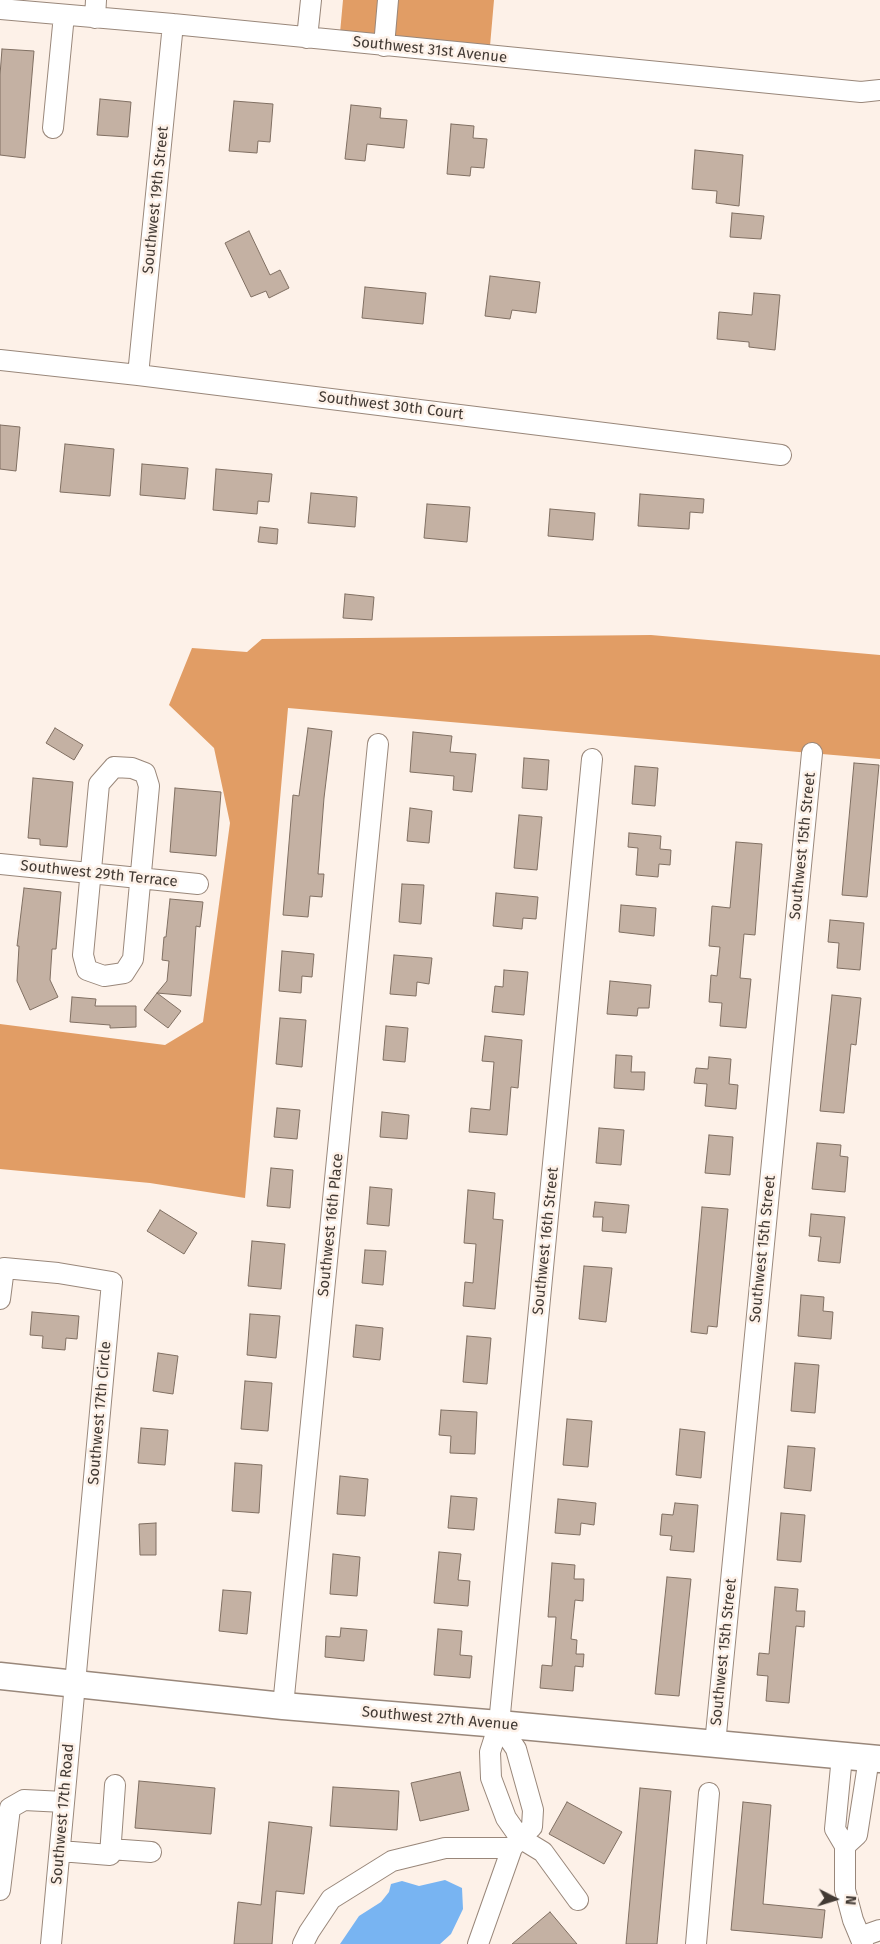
<!DOCTYPE html>
<html>
<head>
<meta charset="utf-8">
<style>
	body { margin:0 }
	#map { position:relative; width:880px; height:1944px; overflow:hidden; background:#fdf1e8; font-family:"Fira Sans",sans-serif }
	canvas { display:block }
	.north { position:absolute; left:810px; top:1874px; width:50px; height:50px; -webkit-text-stroke:4px #fdf1e8; paint-order:stroke; rotate:95deg; font-size:14px; font-weight:700; line-height:20px; text-align:center; color:#423a34 }
	.north::after { content:''; display:block; margin:auto; width:18px; height:22px; background:#423a34; clip-path:polygon(50% 0,100% 100%,50% 72%,0 100%) }
</style>
</head>
<body>
<div id="map">
<canvas width="880" height="1944"></canvas>
<div class="north">N</div>
</div>
<script>
const g = document.querySelector('canvas').getContext('2d');
g.lineJoin = 'round';
function fillPath(path, color) { g.fillStyle = color; g.fill(path, 'evenodd'); }
const poly = rows => new Path2D(rows.map(r => 'M' + r).join(''));
function trace(path, color, width, dash) { g.strokeStyle = color; g.lineWidth = width; g.lineCap = dash ? 'butt' : 'round'; g.setLineDash(dash || []); g.stroke(path); }
function drawText(font, color, halo, rows, align = 'center') {
  g.font = font + ' "Fira Sans",sans-serif'; g.lineWidth = 5; g.setLineDash([]); g.textBaseline = 'middle'; g.strokeStyle = halo; g.fillStyle = color; for (const [text, x, y, turn = 0] of rows) {
    g.save(); g.translate(x, y); g.rotate((+turn || 0) * Math.PI / 180); g.textAlign = isNaN(turn) ? turn : align; if (halo) g.strokeText(text, 0, 0); g.fillText(text, 0, 0); g.restore();
  }
}
const forest = poly([
	[343,0,494,0,490,46,340,33],
	[651,635,880,655,880,759,288,708,245,1198,150,1183,0,1169,0,1024,165,1045,203,1022,230,823,214,748,169,705,192,648,247,652,262,639]
]);
const water = poly([
	[445,1880,462,1888,463,1909,451,1934,440,1944,340,1944,359,1916,381,1902,389,1892,391,1884,402,1881,419,1886]
]);
const building = poly([
	[2,49,34,51,25,158,0,155,0,75,2,49],
	[100,99,131,102,128,137,97,135,100,99],
	[234,101,273,104,270,142,258,141,257,153,229,151,234,101],
	[351,105,381,108,380,118,407,120,404,148,367,144,365,161,345,159,351,105],
	[451,124,474,126,473,138,487,139,484,168,471,167,470,176,447,174,451,124],
	[695,150,743,155,739,206,716,203,717,191,692,189,695,150],
	[732,213,764,216,761,239,730,237,732,213],
	[249,231,270,275,280,270,289,288,269,298,266,291,251,297,225,243,249,231],
	[490,276,540,282,536,313,512,310,510,319,485,316,490,276],
	[365,287,426,293,423,324,362,318,365,287],
	[754,293,780,295,775,350,749,347,749,342,717,339,719,312,752,315,754,293],
	[0,425,20,427,16,471,0,469,0,425],
	[65,444,114,449,110,496,60,492,65,444],
	[142,464,188,468,185,499,140,495,142,464],
	[216,469,272,474,269,502,258,501,257,514,213,510,216,469],
	[311,493,357,497,355,527,308,523,311,493],
	[640,494,704,499,703,513,690,512,689,529,638,526,640,494],
	[427,504,470,507,467,542,424,538,427,504],
	[550,509,595,513,593,540,548,536,550,509],
	[260,527,278,529,277,544,258,542,260,527],
	[345,594,374,597,372,620,343,618,345,594],
	[55,728,83,745,74,760,46,743,55,728],
	[308,728,332,731,324,798,318,874,324,874,322,897,310,896,308,917,283,915,293,795,299,796,308,728],
	[413,732,452,736,450,752,476,754,472,792,453,790,454,776,410,772,413,732],
	[524,758,549,760,547,790,522,788,524,758],
	[854,763,879,765,867,897,842,895,854,763],
	[635,766,658,768,655,806,632,804,635,766],
	[33,778,73,782,67,847,40,845,40,839,28,838,33,778],
	[175,788,221,792,216,856,170,852,175,788],
	[410,808,432,811,429,843,407,841,410,808],
	[519,815,542,817,537,870,514,868,519,815],
	[629,833,661,836,660,849,671,850,670,865,659,864,658,877,636,875,638,848,628,847,629,833],
	[736,842,762,844,755,935,744,934,740,978,751,979,746,1028,720,1026,722,1003,709,1002,711,975,717,976,720,947,709,946,712,906,730,908,736,842],
	[402,884,424,885,421,924,399,922,402,884],
	[24,888,61,892,56,949,52,949,50,980,58,997,30,1010,17,981,19,946,17,946,24,888],
	[496,893,538,897,536,919,523,918,522,929,493,926,496,893],
	[170,899,203,902,200,927,196,926,191,996,157,993,167,981,169,961,162,960,164,937,166,937,170,899],
	[621,905,656,908,654,936,619,932,621,905],
	[830,920,864,923,860,970,837,968,839,943,828,942,830,920],
	[282,951,314,954,312,977,302,976,301,993,279,991,282,951],
	[394,955,432,958,429,984,417,982,416,996,390,994,394,955],
	[504,970,528,972,524,1015,492,1012,495,986,503,987,504,970],
	[610,981,651,985,649,1008,638,1008,637,1016,607,1014,610,981],
	[157,993,181,1011,168,1028,144,1010,157,993],
	[832,995,861,998,856,1045,851,1044,844,1113,820,1111,832,995],
	[72,997,96,999,95,1006,136,1006,136,1027,110,1028,110,1025,70,1022,72,997],
	[280,1018,306,1020,302,1067,276,1064,280,1018],
	[386,1026,408,1028,405,1062,383,1060,386,1026],
	[485,1036,522,1040,518,1088,511,1087,507,1135,469,1132,471,1108,490,1110,494,1062,482,1061,485,1036],
	[616,1055,632,1056,631,1072,645,1072,644,1090,614,1088,616,1055],
	[709,1057,731,1059,729,1084,738,1085,736,1109,705,1106,707,1084,694,1083,696,1068,708,1069,709,1057],
	[277,1108,300,1110,297,1139,274,1137,277,1108],
	[382,1112,409,1115,407,1139,380,1137,382,1112],
	[599,1128,624,1130,621,1165,596,1163,599,1128],
	[709,1135,733,1137,730,1175,705,1173,709,1135],
	[817,1143,841,1145,840,1156,848,1157,845,1192,812,1189,817,1143],
	[271,1168,293,1170,290,1208,267,1206,271,1168],
	[370,1187,392,1189,389,1226,367,1224,370,1187],
	[468,1190,495,1193,493,1219,503,1220,495,1309,463,1306,465,1282,473,1283,476,1244,464,1243,468,1190],
	[595,1202,629,1205,626,1233,602,1231,603,1217,593,1217,595,1202],
	[702,1207,728,1209,717,1327,708,1326,707,1334,691,1332,702,1207],
	[160,1210,197,1233,184,1254,147,1231,160,1210],
	[811,1214,845,1217,840,1263,818,1261,821,1237,809,1236,811,1214],
	[252,1241,285,1244,281,1289,248,1286,252,1241],
	[365,1250,386,1251,383,1285,362,1283,365,1250],
	[584,1266,612,1268,606,1322,579,1319,584,1266],
	[801,1295,824,1297,823,1311,833,1312,831,1339,798,1336,801,1295],
	[32,1312,79,1316,77,1339,66,1338,65,1350,42,1348,43,1336,30,1335,32,1312],
	[250,1314,280,1316,276,1358,247,1355,250,1314],
	[356,1325,383,1328,380,1360,353,1357,356,1325],
	[467,1336,491,1338,487,1384,463,1382,467,1336],
	[158,1353,178,1356,173,1394,153,1391,158,1353],
	[795,1363,819,1365,815,1413,791,1411,795,1363],
	[245,1381,272,1383,268,1431,241,1429,245,1381],
	[441,1410,477,1412,475,1454,450,1453,451,1436,439,1435,441,1410],
	[567,1419,592,1421,588,1467,563,1465,567,1419],
	[141,1428,168,1430,165,1465,138,1463,141,1428],
	[680,1429,705,1432,701,1478,676,1475,680,1429],
	[788,1446,815,1448,811,1491,784,1488,788,1446],
	[235,1463,262,1465,259,1513,232,1511,235,1463],
	[340,1476,368,1479,365,1516,337,1514,340,1476],
	[451,1496,477,1498,474,1530,448,1528,451,1496],
	[558,1499,596,1503,594,1525,581,1523,580,1535,555,1533,558,1499],
	[675,1503,698,1505,694,1552,670,1550,672,1536,660,1535,662,1514,673,1515,675,1503],
	[781,1513,805,1515,801,1562,777,1560,781,1513],
	[156,1523,156,1555,140,1555,139,1524,156,1523],
	[439,1552,461,1554,458,1580,470,1581,468,1606,434,1603,439,1552],
	[333,1554,360,1557,357,1596,330,1594,333,1554],
	[552,1563,575,1565,574,1579,584,1579,583,1601,575,1600,571,1639,577,1640,576,1654,584,1654,583,1667,575,1666,573,1691,540,1688,542,1665,552,1666,556,1617,548,1617,552,1563],
	[667,1577,691,1579,679,1696,655,1694,667,1577],
	[775,1587,798,1589,796,1611,805,1611,804,1627,796,1626,789,1703,766,1701,768,1676,757,1675,759,1653,769,1654,775,1587],
	[223,1590,251,1592,247,1634,219,1631,223,1590],
	[341,1628,367,1630,364,1661,325,1657,326,1636,340,1637,341,1628],
	[438,1629,462,1631,460,1655,472,1656,470,1678,434,1675,438,1629],
	[460,1772,469,1810,420,1821,411,1783,460,1772],
	[139,1781,215,1788,211,1834,135,1828,139,1781],
	[333,1787,399,1791,397,1830,330,1826,333,1787],
	[640,1788,671,1791,657,1944,626,1944,640,1788],
	[567,1802,622,1832,604,1864,549,1834,567,1802],
	[743,1802,771,1805,763,1904,825,1910,822,1938,731,1930,743,1802],
	[269,1822,312,1827,304,1894,276,1891,272,1944,234,1944,238,1902,261,1905,269,1822],
	[550,1912,577,1944,512,1944,550,1912]
]);
const minor = poly([
	[0,9,173,24,861,92,880,90],
	[95,18,96,0],
	[307,38,311,0],
	[384,46,388,0],
	[53,128,64,15],
	[0,360,138,375,781,455],
	[138,375,173,24],
	[114,767,132,768,145,773,149,786,133,959,124,973,104,976,87,970,83,955,99,784,114,767],
	[0,864,198,884],
	[0,1299,4,1268,58,1273,112,1282,51,1944],
	[283,1706,378,744],
	[715,1744,812,753],
	[842,1756,835,1829,845,1846,857,1835,869,1758],
	[845,1846,845,1890,853,1920,863,1944],
	[110,1849,151,1852],
	[60,1851,110,1855,115,1785],
	[0,1890,10,1808,24,1800,64,1802],
	[578,1900,543,1852,520,1838,506,1818,491,1778,490,1752,499,1724,592,759],
	[860,1937,880,1930],
	[303,1944,309,1932,331,1899,392,1861,445,1848,512,1848],
	[478,1944,512,1848,520,1838,532,1827,533,1810,516,1749,499,1724],
	[696,1944,709,1793]
]);
const major = poly([
	[0,1676,283,1706,499,1724,880,1759]
]);
const streetNames = [
	["Southwest 31st Avenue",430,50,6],
	["Southwest 19th Street",156,200,-84],
	["Southwest 30th Court",391,406,7],
	["Southwest 15th Street",803,846,-84],
	["Southwest 29th Terrace",99,874,6],
	["Southwest 16th Place",331,1225,-84],
	["Southwest 16th Street",546,1241,-84],
	["Southwest 15th Street",763,1249,-84],
	["Southwest 17th Circle",100,1413,-85],
	["Southwest 15th Street",724,1652,-84],
	["Southwest 27th Avenue",440,1719,5],
	["Southwest 17th Road",63,1814,-85]
];
fillPath(forest, '#e19d65');
fillPath(water, '#78b4f2');
fillPath(building, '#c4b1a3');
trace(building, '#806f62', 1);
trace(minor, '#99877a', 22);
trace(major, '#99877a', 29);
trace(minor, '#fff', 20);
trace(major, '#fff', 26);
drawText('15px', '#423a34', '#fdf1e8', streetNames);
</script>
</body>
</html>
